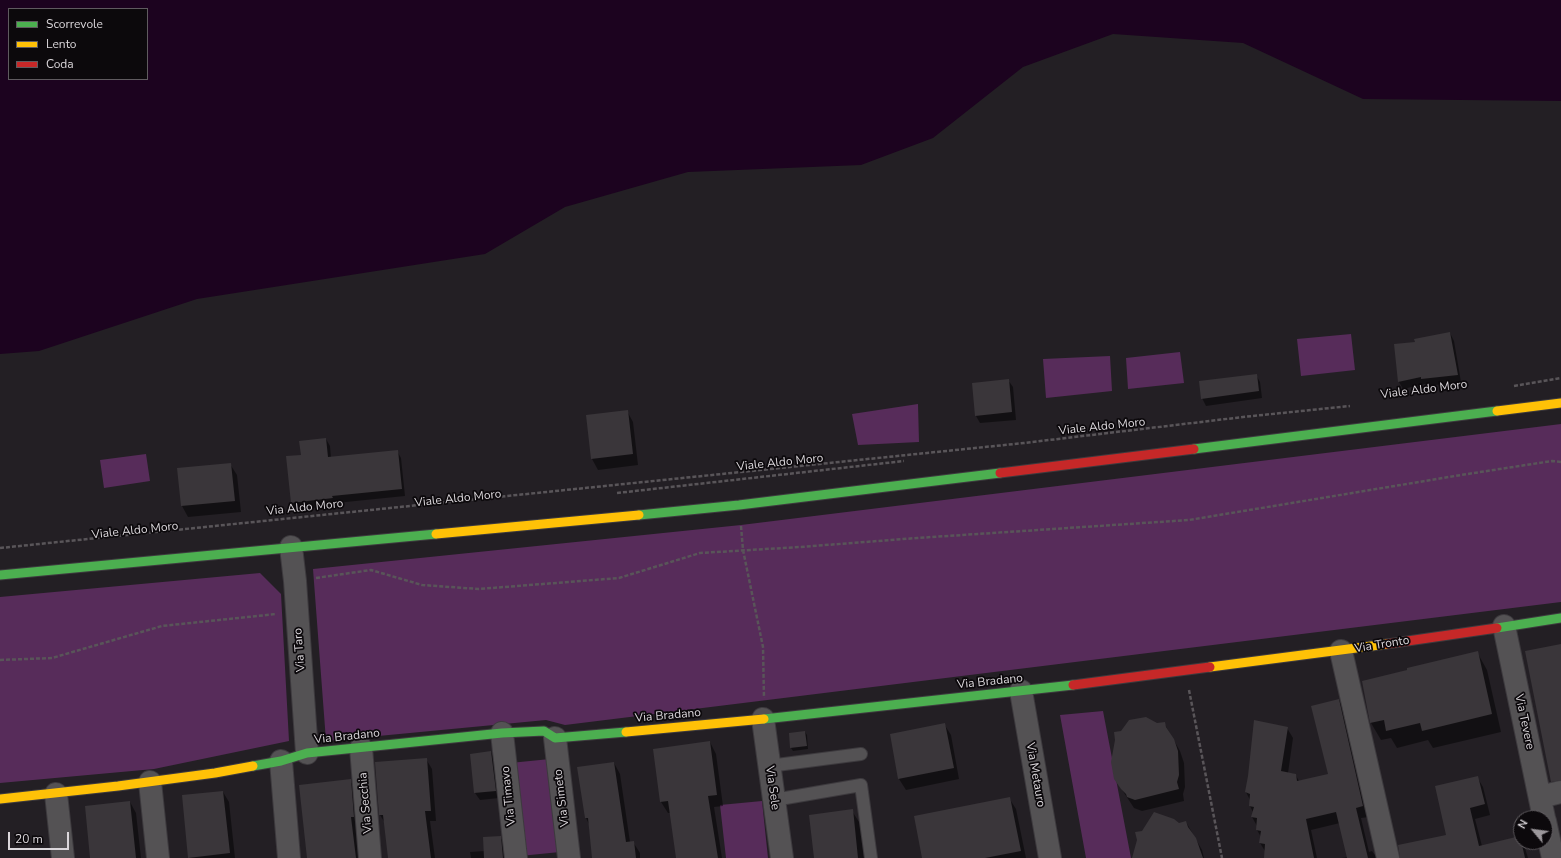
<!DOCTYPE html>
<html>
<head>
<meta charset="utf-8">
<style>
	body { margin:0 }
	#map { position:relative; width:1561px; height:858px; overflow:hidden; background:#231f24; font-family:"Nunito Sans",sans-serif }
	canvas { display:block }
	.legend { position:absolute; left:8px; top:8px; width:140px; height:72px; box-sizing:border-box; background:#0c090c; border:1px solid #5f5b5f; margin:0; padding:5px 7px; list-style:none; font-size:12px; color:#dbd7db }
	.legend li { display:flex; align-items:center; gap:8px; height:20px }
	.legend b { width:20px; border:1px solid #5f5b5f }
	.north { position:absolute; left:1513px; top:810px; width:40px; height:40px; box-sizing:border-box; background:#0c090c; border:1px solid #5f5b5f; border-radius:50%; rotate:299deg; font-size:11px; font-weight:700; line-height:16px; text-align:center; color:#dbd7db }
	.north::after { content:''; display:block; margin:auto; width:14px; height:18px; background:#9b979b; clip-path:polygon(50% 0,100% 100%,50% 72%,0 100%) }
	.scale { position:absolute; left:8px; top:832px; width:61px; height:18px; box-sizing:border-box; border:2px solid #dbd7db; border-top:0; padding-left:5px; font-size:12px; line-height:14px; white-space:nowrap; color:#dbd7db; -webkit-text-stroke:3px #0c090c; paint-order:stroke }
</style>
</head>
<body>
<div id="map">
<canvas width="1561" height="858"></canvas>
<ul class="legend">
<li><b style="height:5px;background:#4caf50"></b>Scorrevole</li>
<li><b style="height:5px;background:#ffc107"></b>Lento</li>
<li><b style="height:5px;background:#c62828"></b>Coda</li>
</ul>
<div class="north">N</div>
<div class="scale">20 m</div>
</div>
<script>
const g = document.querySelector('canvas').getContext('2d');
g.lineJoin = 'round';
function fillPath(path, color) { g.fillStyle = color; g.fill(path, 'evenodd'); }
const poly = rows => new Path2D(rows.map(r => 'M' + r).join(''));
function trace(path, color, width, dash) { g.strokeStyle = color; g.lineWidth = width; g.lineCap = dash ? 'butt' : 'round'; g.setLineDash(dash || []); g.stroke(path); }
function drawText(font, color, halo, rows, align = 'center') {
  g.font = font + ' "Nunito Sans",sans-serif'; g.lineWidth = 3.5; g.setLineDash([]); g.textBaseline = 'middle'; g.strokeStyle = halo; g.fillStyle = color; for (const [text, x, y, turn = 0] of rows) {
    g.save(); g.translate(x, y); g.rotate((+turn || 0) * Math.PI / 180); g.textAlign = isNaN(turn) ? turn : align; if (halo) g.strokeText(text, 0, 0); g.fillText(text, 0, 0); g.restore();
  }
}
const green = poly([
	[1351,334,1355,370,1301,376,1297,339],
	[1180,352,1184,383,1128,389,1126,358],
	[1110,356,1112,391,1046,398,1043,359],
	[918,404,919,442,858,445,852,414],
	[1561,424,1561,602,565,725,546,720,326,741,313,569,741,525],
	[146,454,150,481,104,488,100,460],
	[260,573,281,594,289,741,154,769,0,783,0,597],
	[1103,711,1131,858,1086,858,1060,715],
	[550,759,560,852,520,856,510,763],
	[762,801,768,858,726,858,720,805]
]);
const water = poly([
	[0,0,1561,0,1561,101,1363,99,1243,43,1113,34,1023,67,933,138,861,165,688,172,565,207,485,254,197,299,39,351,0,354],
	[9,9,147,9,147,79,9,79]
]);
const shadow = poly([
	[1450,333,1454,341,1461,382,1427,386,1425,384,1403,389,1399,382,1395,345,1416,343],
	[1256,375,1260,382,1262,398,1206,406,1202,398],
	[1008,380,1013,387,1016,420,980,423,976,416,973,384],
	[627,411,633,422,638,465,598,470,592,459],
	[326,439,330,446,331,458,397,451,401,458,405,496,336,503,336,505,296,510,292,502],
	[230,464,237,475,241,512,188,517,182,506,178,469],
	[1477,652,1487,670,1501,732,1433,748,1428,740,1397,748,1391,738,1381,740,1371,723,1363,682],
	[1339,700,1345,711,1369,817,1361,818,1369,852,1372,851,1377,858,1342,858,1348,857,1340,823,1311,830,1317,858,1265,858,1265,851,1260,843,1261,837,1257,830,1257,826,1252,817,1253,812,1250,806,1250,800,1246,792,1287,728,1293,738,1288,773,1295,774,1299,781,1329,775],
	[1164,723,1180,751,1184,763,1185,787,1183,794,1184,801,1142,811,1134,808,1115,779,1157,724],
	[944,724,951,735,959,779,906,790,899,779],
	[805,732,807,735,808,749,793,751,791,748],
	[710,742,716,754,723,806,714,807,722,858,677,858,671,813,668,813,661,802,654,750],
	[491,752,495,760,499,798,480,800,475,793],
	[426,759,432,769,436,821,430,821,435,858,389,858,385,823,380,815],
	[614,763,620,774,630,842,633,842,640,853,640,858,593,858,589,824,586,818],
	[1477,777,1483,787,1490,815,1475,819,1482,846,1522,842,1525,848,1528,858,1401,858,1447,836],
	[350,781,357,791,360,858,308,858],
	[223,792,229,802,235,858,189,858,183,796],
	[1009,798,1016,809,1026,858,923,858],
	[130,802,136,813,141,858,91,858],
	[852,811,861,825,864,858,815,858],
	[1186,822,1202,850,1204,858,1134,858,1179,824],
	[500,837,505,844,506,858,471,858,470,852,485,851]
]);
const building = poly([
	[1450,332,1458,375,1421,379,1421,377,1398,382,1394,344,1415,342,1414,339],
	[1257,374,1259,391,1201,399,1199,381],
	[1009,379,1012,412,975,416,972,383],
	[628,410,633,454,591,459,586,415],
	[326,438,328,457,398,450,402,489,332,496,333,498,291,503,286,456,301,455,299,441],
	[231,463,235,501,181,506,177,468],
	[1561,644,1561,780,1551,782,1525,651],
	[1478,651,1492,714,1422,731,1420,723,1386,731,1384,720,1370,723,1362,681,1407,670,1407,668],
	[1339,699,1363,806,1356,808,1368,858,1347,858,1336,812,1306,819,1314,858,1264,858,1265,844,1259,843,1261,831,1256,830,1257,818,1251,817,1254,807,1249,806,1250,794,1245,792,1248,776,1254,720,1288,727,1281,771,1296,774,1297,781,1328,774,1311,706],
	[1146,717,1157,723,1165,722,1166,727,1174,739,1178,751,1179,775,1177,782,1179,789,1135,800,1127,797,1126,794,1121,789,1114,779,1111,762,1115,740,1114,732,1121,731,1129,720],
	[945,723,954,768,898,779,890,734],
	[805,731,807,746,790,748,789,733],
	[710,741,717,795,708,796,718,858,676,858,668,801,660,802,653,749],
	[491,751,496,791,474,793,470,754],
	[427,758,431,811,425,811,431,858,388,858,383,815,379,815,375,762],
	[614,762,626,842,634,841,636,858,592,858,588,818,585,818,577,767],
	[1478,776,1485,804,1470,808,1479,846,1520,836,1525,858,1400,858,1398,845,1446,835,1435,786],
	[351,779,354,817,351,817,356,858,307,858,299,785],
	[223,791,230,853,188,858,182,795],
	[1010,797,1021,851,985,858,922,858,914,816],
	[130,801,136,858,90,858,85,806],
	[853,809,858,858,814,858,809,815],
	[1154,812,1174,819,1179,823,1186,821,1188,827,1196,838,1203,858,1132,858,1137,840,1135,832,1142,831],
	[501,836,503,858,484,858,483,837]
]);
const path = poly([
	[1514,386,1561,378],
	[617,493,904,461],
	[741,526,743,550,763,647,764,698],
	[0,548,1024,443,1243,417,1350,406],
	[316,578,371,570,422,585,479,589,619,578,700,553,800,547,917,538,1189,520,1461,475,1552,461,1561,462],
	[0,660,52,658,162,626,276,614],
	[1189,690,1222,858]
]);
const lane = poly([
	[769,766,861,754],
	[774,800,861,785,871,858]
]);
const street = poly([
	[291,547,295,581,307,753],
	[1504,626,1544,818],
	[1341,651,1388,858],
	[1021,691,1050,858],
	[763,719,782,858],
	[502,733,516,858],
	[555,738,569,858],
	[361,748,370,858],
	[281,761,289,858],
	[150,782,158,858],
	[56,794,63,858],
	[1540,797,1561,792],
	[1545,821,1553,858]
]);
const fast = poly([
	[1194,449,1497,411],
	[639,515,739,505,1000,473],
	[0,575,436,534],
	[1497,628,1561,618],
	[764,719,1073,685],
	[253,766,281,761,307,753,502,733,544,731,555,738,626,732]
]);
const slow = poly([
	[1497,411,1561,403],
	[436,534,639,515],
	[1210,667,1387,644],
	[626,732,764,719],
	[0,799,118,786,215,773,253,766]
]);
const jam = poly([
	[1000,473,1194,449],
	[1387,644,1497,628],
	[1073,685,1210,667]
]);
const streetNames = [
	["Viale Aldo Moro",1424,390,-7],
	["Viale Aldo Moro",1102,427,-6],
	["Viale Aldo Moro",780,463,-6],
	["Viale Aldo Moro",458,499,-6],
	["Via Aldo Moro",305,508,-6],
	["Viale Aldo Moro",135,531,-6],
	["Via Tronto",1382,645,-9],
	["Via Taro",300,650,-94],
	["Via Bradano",990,682,-6],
	["Via Bradano",668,716,-5],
	["Via Tevere",1524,722,78],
	["Via Bradano",347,737,-6],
	["Via Metauro",1035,775,80],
	["Via Sele",772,788,82],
	["Via Timavo",509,796,-96],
	["Via Simeto",562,798,-97],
	["Via Secchia",366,803,-95]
];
fillPath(green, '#572c5a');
fillPath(water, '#1c031f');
fillPath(shadow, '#0007');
fillPath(building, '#3a363a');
trace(lane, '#3d3a3e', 14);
trace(street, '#3d3a3e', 24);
trace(fast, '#3d3a3e', 11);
trace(slow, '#3d3a3e', 11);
trace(jam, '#3d3a3e', 11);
trace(path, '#595559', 2.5, [4, 2]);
trace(lane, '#545254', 12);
trace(street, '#545254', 22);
trace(fast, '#4caf50', 9);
trace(slow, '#ffc107', 9);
trace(jam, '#c62828', 9);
drawText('12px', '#dbd7db', '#0c090c', streetNames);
</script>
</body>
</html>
